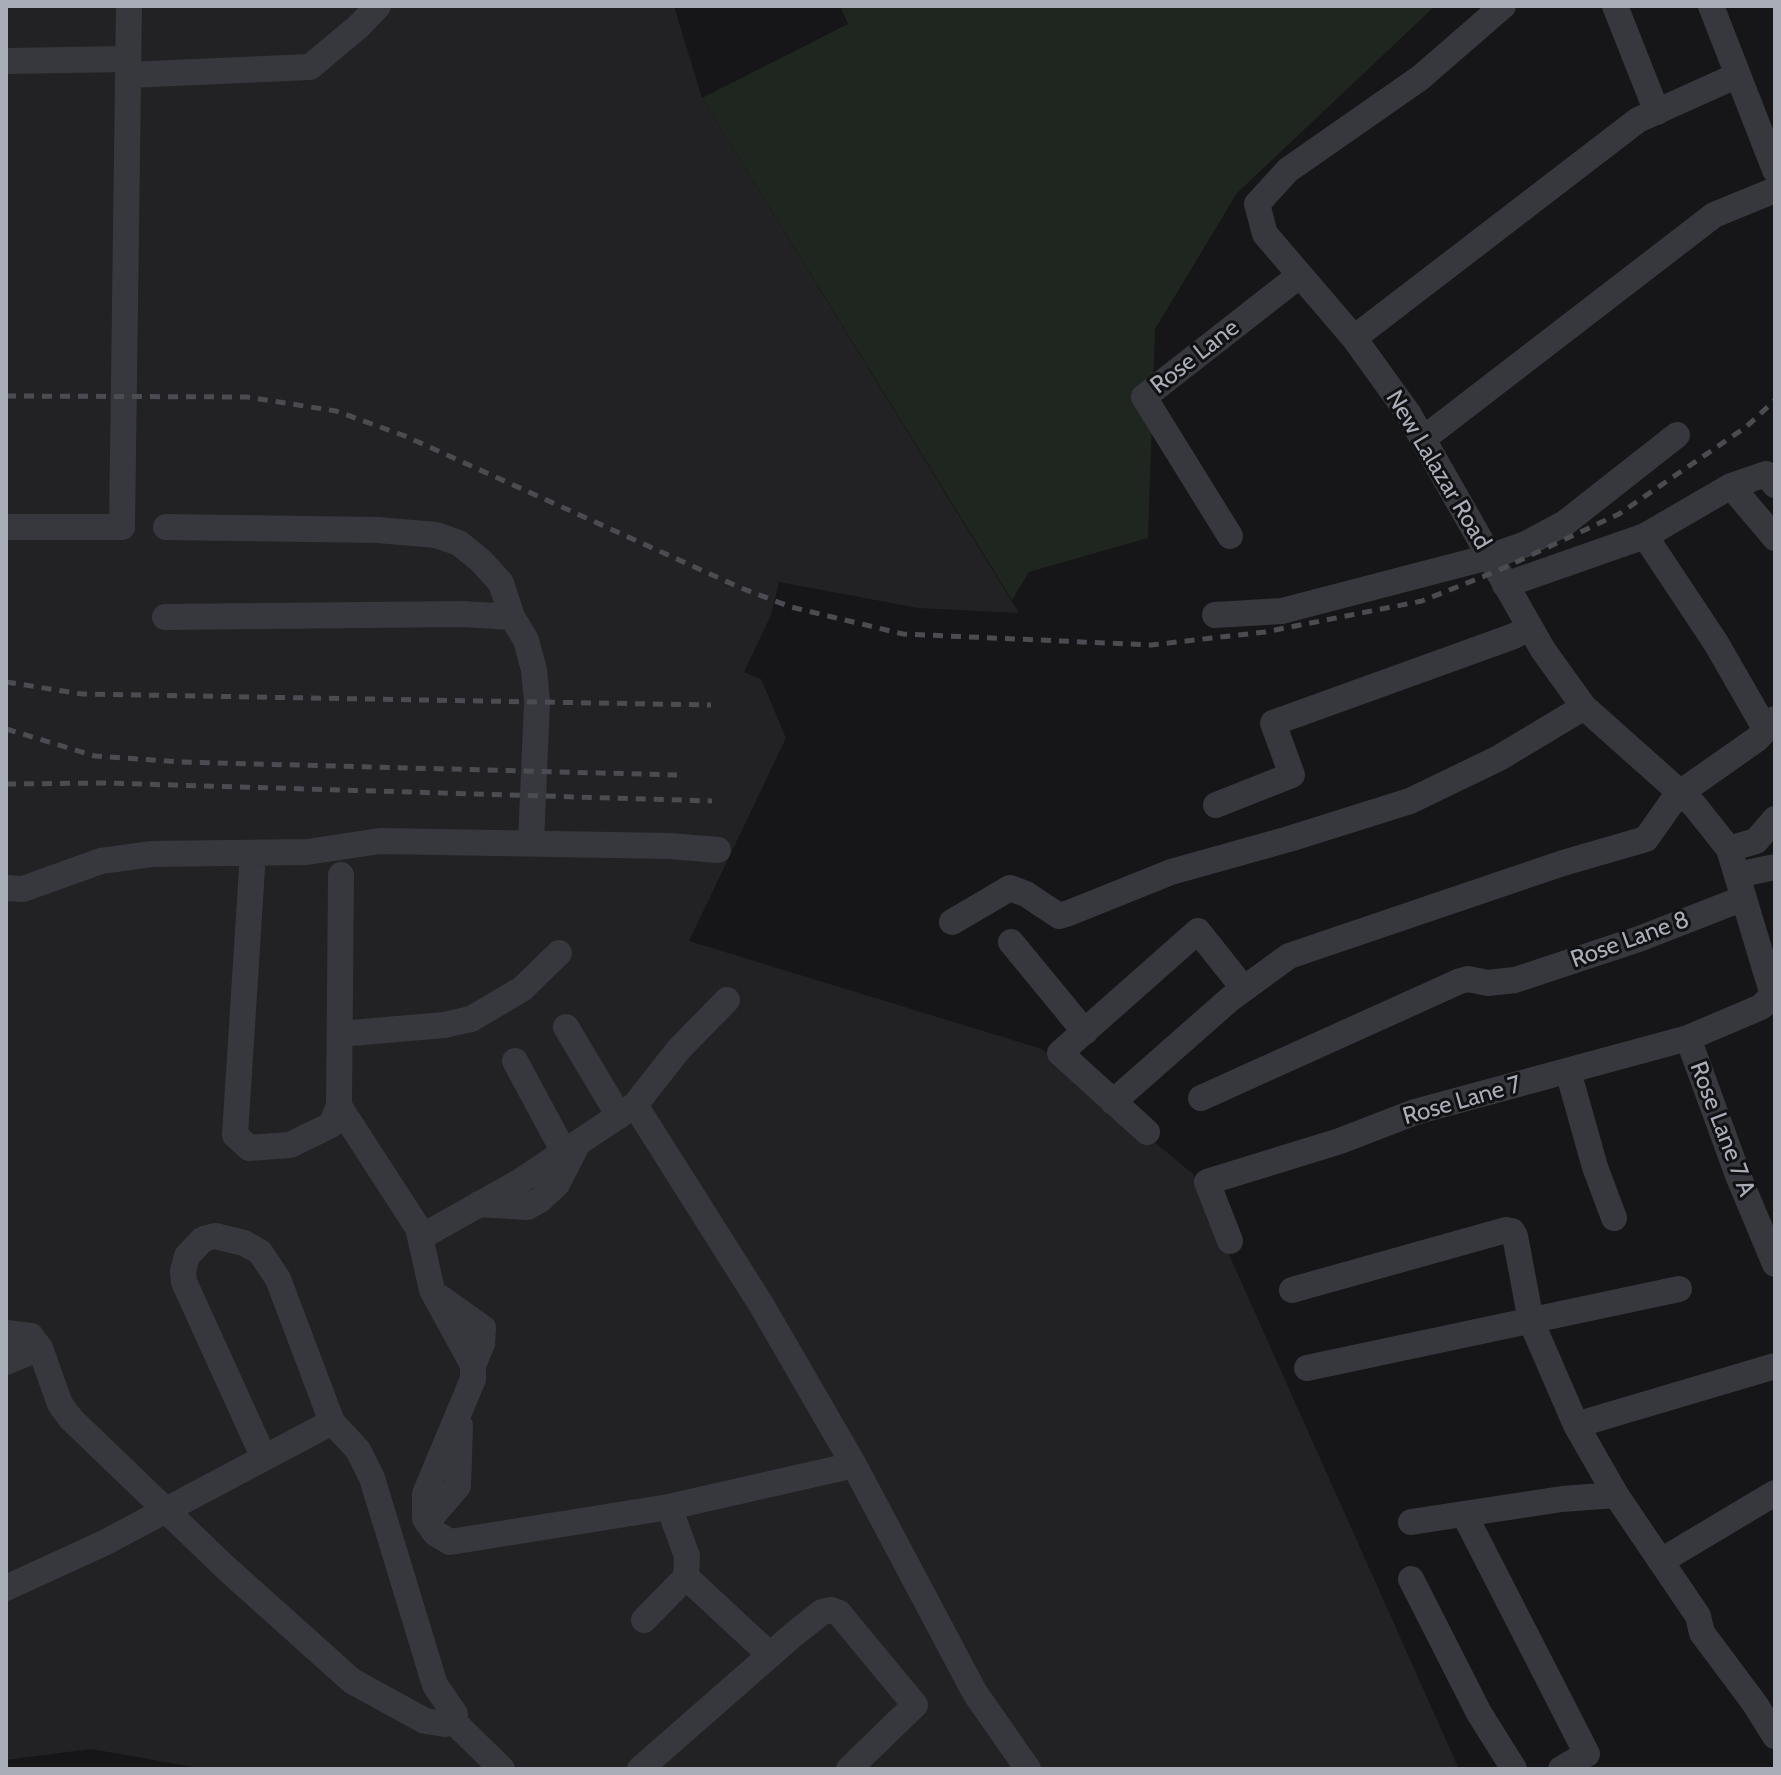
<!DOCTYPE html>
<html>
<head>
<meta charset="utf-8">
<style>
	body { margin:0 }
	#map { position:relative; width:1781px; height:1775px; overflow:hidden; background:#161618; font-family:Cabin,sans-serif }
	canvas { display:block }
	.frame { position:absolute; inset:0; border:8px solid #a8adb8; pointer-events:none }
</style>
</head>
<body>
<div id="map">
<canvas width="1781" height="1775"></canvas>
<div class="frame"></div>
</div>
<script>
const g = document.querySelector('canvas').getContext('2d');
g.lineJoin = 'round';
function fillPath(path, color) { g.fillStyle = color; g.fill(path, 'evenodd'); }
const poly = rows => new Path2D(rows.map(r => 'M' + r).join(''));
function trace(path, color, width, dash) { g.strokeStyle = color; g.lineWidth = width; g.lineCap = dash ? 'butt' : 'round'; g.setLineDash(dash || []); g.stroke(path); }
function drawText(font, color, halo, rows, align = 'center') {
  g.font = font + ' Cabin,sans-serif'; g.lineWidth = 6; g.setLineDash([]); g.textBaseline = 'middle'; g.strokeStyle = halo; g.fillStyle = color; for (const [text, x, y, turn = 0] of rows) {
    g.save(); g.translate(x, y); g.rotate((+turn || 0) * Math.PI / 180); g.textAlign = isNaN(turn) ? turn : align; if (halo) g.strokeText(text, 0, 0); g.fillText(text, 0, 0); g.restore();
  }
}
const built = poly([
	[6,6,674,6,702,98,1019,613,918,608,779,582,771,615,744,672,761,679,786,738,689,941,1042,1049,1193,1174,1459,1769,204,1769,91,1749,6,1760]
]);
const green = poly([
	[840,6,1435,6,1237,193,1155,329,1148,538,1029,572,1012,600,702,98,848,24]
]);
const minor = poly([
	[1503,6,1420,78,1288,170,1257,204,1265,234,1354,338,1408,413,1543,650,1584,707,1694,805,1729,849,1775,1002],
	[1615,6,1657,112],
	[1711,6,1775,170],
	[6,61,128,59],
	[128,75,310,67,359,26,378,6],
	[1354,338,1638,120,1738,75],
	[1423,439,1714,215,1775,190],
	[1731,486,1775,538],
	[6,527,122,527,129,6],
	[166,527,378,530,436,535,459,543,481,561,501,583,512,617],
	[1230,536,1144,397,1300,275],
	[1645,536,1716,643,1766,730],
	[1505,585,1645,536,1731,486,1766,474,1775,485],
	[1215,615,1282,611,1489,557,1526,544,1565,523,1677,435],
	[165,617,462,614,512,617,526,640,534,670,537,702,531,842],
	[1680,793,1757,739,1775,719],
	[1216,805,1292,775,1273,723,1514,636,1530,627],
	[1729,849,1756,841,1775,819],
	[253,853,235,1135,249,1148,290,1145,331,1125,339,1106,341,875],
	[1737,875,1775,867],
	[6,888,23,889,101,861,152,854,307,852,380,841,670,846,718,850],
	[952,922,1010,888,1026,894,1059,916,1069,913,1171,872,1289,839,1410,801,1499,758,1584,707],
	[1011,942,1085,1032],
	[566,1027,619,1116],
	[340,1034,444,1025,471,1019,522,989,559,953],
	[1688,1038,1739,1178,1775,1264],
	[515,1061,564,1152],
	[1568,1071,1595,1167,1614,1218],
	[1201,1098,1460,981,1468,979,1488,983,1515,980,1639,939,1744,898],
	[1113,1102,1230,999,1289,956,1563,863,1646,839,1679,792],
	[635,1105,762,1306,854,1465,975,1693,1028,1769],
	[339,1106,418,1228,432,1290,473,1365,473,1379,425,1494,425,1519,435,1533,450,1542,669,1507,854,1465],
	[1147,1132,1060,1053,1198,931,1244,989],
	[479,1204,527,1207,540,1200,557,1184,578,1143],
	[421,1237,519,1182,635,1105,679,1049,727,1000],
	[1230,1241,1207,1182,1340,1141,1415,1112,1688,1038,1761,1007,1775,993],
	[1292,1290,1506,1230,1512,1231,1515,1236,1531,1321,1576,1425,1616,1495,1698,1616,1702,1633,1755,1704,1775,1736],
	[441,1298,483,1328,482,1344,473,1365],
	[6,1333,31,1336,40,1348,60,1404,71,1419,226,1568,352,1681,425,1721,445,1724,453,1721,455,1714,435,1685,372,1478,358,1450,332,1422,278,1279,260,1252,244,1243,215,1236,203,1239,187,1256,183,1271,184,1282,264,1458],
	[6,1362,40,1348],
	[1307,1368,1679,1289],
	[1576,1425,1775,1366],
	[1464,1514,1587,1754,1561,1769],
	[427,1522,458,1486,460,1426],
	[1411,1522,1562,1499,1616,1495],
	[1661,1561,1775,1493],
	[686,1577,770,1655],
	[1411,1579,1479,1713,1514,1769],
	[6,1588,104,1543,332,1422],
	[644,1620,686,1577,687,1556,669,1507],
	[453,1721,502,1769],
	[640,1769,793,1635,822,1612,831,1610,839,1613,915,1705,849,1769]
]);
const rail = poly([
	[6,396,247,397,336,411,405,436,741,588,791,607,903,634,1151,645,1265,632,1422,601,1497,571,1619,514,1746,427,1775,400],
	[6,682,82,694,711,705],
	[6,729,95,756,181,762,677,775],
	[6,784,105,783,712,801]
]);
const streetNames = [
	["Rose Lane",1195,357,-38],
	["New Lalazar Road",1438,470,59],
	["Rose Lane 8",1630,940,-20],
	["Rose Lane 7",1462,1101,-16],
	["Rose Lane 7 A",1722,1129,69]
];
fillPath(built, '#222225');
fillPath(green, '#1e261f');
trace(minor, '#37383d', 26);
trace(rail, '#4a4c52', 5, [10, 8]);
drawText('24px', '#a8adb8', '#111113', streetNames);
</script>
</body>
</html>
